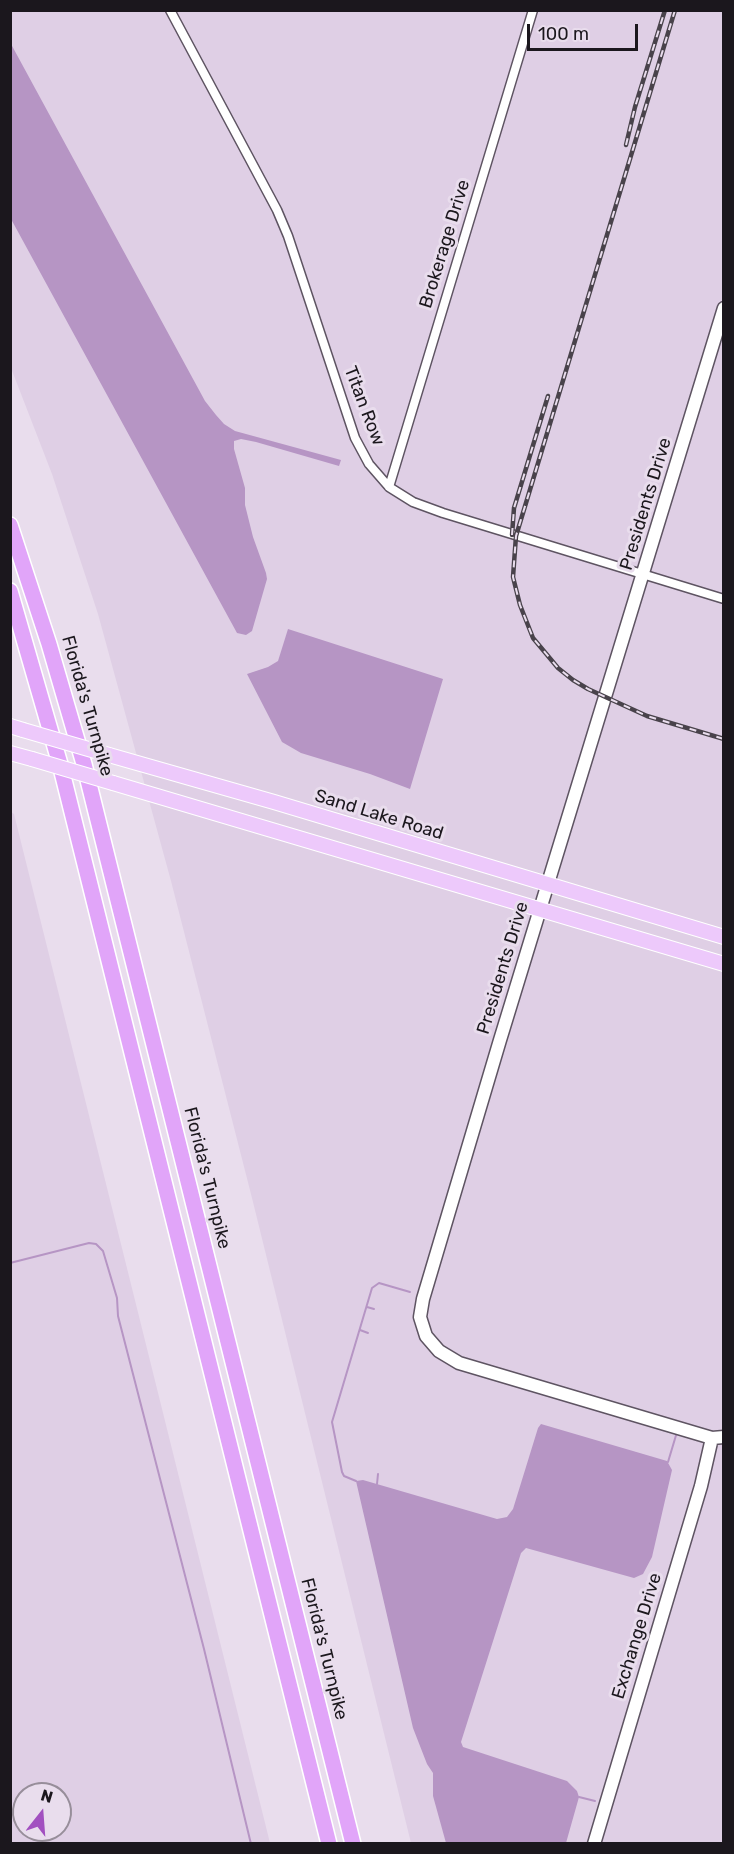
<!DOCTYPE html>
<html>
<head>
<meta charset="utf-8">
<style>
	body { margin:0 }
	#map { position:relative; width:734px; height:1854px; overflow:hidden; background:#e9dded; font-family:Rubik,sans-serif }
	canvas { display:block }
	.frame { position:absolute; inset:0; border:12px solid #1b171d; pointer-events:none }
	.north { position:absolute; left:12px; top:1782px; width:60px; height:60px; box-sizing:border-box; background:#e9dded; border:2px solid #978e9a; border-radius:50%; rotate:17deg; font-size:16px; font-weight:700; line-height:24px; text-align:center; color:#1b171d }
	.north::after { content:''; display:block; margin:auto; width:21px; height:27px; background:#a250c0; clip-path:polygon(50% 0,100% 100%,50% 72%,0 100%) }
	.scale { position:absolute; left:527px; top:24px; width:111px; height:27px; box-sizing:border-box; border:3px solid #1b171d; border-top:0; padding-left:8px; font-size:18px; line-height:21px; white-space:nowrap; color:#1b171d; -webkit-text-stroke:4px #e9dded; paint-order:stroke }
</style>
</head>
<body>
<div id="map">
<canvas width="734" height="1854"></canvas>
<div class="frame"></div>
<div class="north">N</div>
<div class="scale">100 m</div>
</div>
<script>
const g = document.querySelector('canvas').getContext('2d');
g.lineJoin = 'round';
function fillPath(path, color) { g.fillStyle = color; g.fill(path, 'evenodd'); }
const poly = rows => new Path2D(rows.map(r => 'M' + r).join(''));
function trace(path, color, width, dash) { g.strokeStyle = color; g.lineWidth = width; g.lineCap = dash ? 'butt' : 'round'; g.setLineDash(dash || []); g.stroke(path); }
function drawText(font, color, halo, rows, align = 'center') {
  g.font = font + ' Rubik,sans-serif'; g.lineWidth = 6; g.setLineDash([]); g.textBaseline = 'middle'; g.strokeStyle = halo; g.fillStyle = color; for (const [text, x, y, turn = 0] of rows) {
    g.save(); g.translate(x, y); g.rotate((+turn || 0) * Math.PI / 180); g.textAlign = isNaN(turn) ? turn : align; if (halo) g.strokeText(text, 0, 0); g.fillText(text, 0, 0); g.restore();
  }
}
const built = poly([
	[10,11,723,11,723,1843,411,1843,252,1198,171,881,98,614,52,474,11,368],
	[11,812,14,814,270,1843,11,1843],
	[24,1794,60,1794,60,1830,24,1830]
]);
const water = poly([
	[11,44,205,401,216,415,224,424,235,431,341,460,339,466,256,442,241,439,234,441,234,449,245,488,245,505,253,537,266,573,267,579,252,631,246,635,237,633,11,219],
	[288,629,443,679,410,789,370,774,301,753,282,742,247,674,268,667,278,661],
	[541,1424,667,1461,672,1470,652,1557,643,1574,634,1578,526,1548,521,1553,461,1742,463,1747,567,1781,577,1791,579,1797,566,1843,446,1843,433,1796,433,1773,427,1764,413,1728,356,1481,363,1480,497,1519,507,1517,513,1509,538,1428]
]);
const stream = poly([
	[10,1263,89,1243,96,1244,103,1251,117,1298,118,1316,204,1649,251,1844],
	[367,1307,374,1309],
	[360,1330,368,1333],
	[668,1462,677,1432],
	[356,1481,344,1476,342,1472,332,1422,372,1288,379,1283,410,1292],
	[377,1484,378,1474],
	[579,1797,595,1801]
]);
const street = poly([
	[170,10,277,210,288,236,355,438,369,464,389,487,413,502,443,513,724,599],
	[389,487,533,10]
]);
const secondary = poly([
	[724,308,500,1040,423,1299,420,1317,426,1336,439,1351,459,1363,712,1438,724,1437],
	[594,1844,701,1486,712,1438]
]);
const primary = poly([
	[10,726,23,730],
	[10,753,32,759],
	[109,755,274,802,724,937],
	[113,783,724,964]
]);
const highway = poly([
	[10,525,49,644,84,764,353,1844],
	[10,591,60,764,329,1844]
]);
const rail = poly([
	[675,10,516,536,513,577,520,605,533,638,558,668,573,680,588,689,647,716,724,739],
	[626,145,635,107,665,10],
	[512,535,514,508,548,396]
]);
const primaryBridge = poly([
	[23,730,109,755],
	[32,759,113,783]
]);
const streetNames = [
	["Brokerage Drive",445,244,-73],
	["Titan Row",364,406,69],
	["Presidents Drive",646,504,-73],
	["Florida's Turnpike",87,706,74],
	["Sand Lake Road",379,815,17],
	["Presidents Drive",503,968,-73],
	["Florida's Turnpike",207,1178,76],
	["Exchange Drive",637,1636,-73],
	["Florida's Turnpike",324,1649,76]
];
fillPath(built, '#dfcfe5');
fillPath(water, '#b695c4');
trace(stream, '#b695c4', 2);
trace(street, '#5e5462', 11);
trace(secondary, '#5e5462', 15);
trace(primary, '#fff', 16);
trace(highway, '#fff', 18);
trace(street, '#fff', 8);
trace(secondary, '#fff', 12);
trace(primary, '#edc9fb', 14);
trace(highway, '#e1a5f9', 15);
trace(rail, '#49434b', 4.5);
trace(rail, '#e9dded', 2, [7]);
trace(primaryBridge, '#fff', 16, []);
trace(primaryBridge, '#edc9fb', 14);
drawText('18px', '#1b171d', '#e9dded', streetNames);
</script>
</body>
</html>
